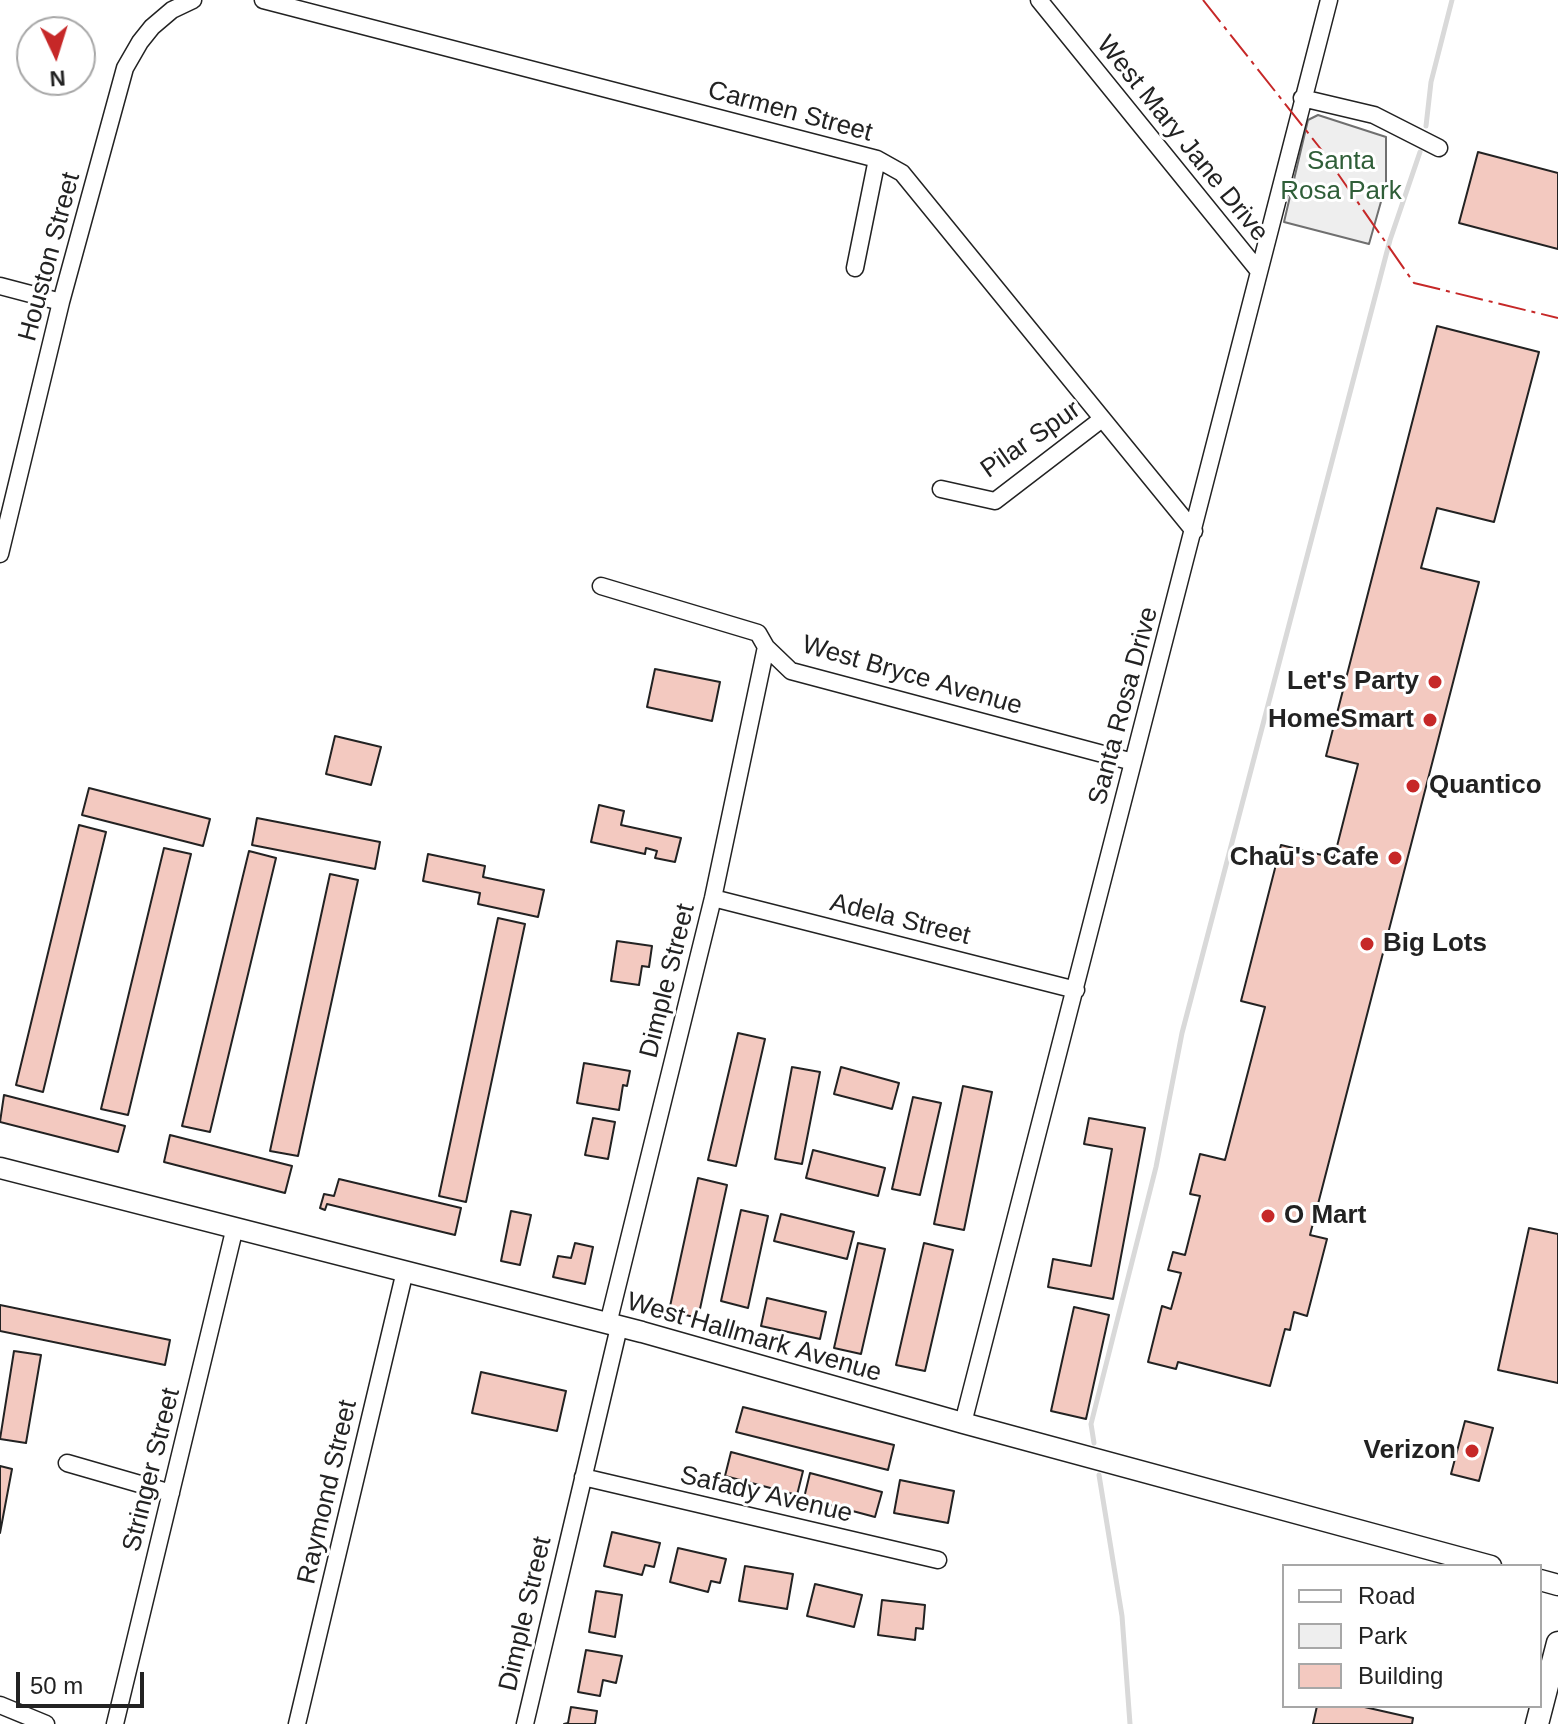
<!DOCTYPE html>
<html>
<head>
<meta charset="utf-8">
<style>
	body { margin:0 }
	#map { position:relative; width:1558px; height:1724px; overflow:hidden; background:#fff; font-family:Helvetica,sans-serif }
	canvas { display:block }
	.legend { position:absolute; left:1282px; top:1564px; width:260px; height:144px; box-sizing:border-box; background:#fff; border:2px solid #a7a7a7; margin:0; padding:10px 14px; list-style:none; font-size:24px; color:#222 }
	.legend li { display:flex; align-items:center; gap:16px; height:40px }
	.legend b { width:40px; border:2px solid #a7a7a7 }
	.north { position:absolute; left:16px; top:16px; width:80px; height:80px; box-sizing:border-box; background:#fff; border:2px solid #a7a7a7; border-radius:50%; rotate:176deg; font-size:22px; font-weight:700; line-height:32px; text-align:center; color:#222 }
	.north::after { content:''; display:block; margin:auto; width:28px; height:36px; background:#c62828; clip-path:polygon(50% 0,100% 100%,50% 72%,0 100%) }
	.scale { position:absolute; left:16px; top:1672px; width:128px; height:36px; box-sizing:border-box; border:4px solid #222; border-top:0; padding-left:10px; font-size:24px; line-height:28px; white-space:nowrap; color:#222; -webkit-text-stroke:6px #fff; paint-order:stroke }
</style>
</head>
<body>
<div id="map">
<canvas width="1558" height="1724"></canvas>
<ul class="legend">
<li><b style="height:10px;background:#fff"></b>Road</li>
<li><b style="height:22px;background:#eee"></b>Park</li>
<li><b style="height:22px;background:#f3c9c0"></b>Building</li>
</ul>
<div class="north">N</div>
<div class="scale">50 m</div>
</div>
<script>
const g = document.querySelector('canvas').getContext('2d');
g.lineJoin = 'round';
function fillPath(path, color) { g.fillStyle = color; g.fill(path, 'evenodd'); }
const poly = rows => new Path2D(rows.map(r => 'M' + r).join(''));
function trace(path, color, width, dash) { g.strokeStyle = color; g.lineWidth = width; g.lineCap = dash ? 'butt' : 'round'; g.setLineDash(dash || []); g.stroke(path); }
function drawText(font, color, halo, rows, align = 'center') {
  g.font = font + ' Helvetica,sans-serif'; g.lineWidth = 6; g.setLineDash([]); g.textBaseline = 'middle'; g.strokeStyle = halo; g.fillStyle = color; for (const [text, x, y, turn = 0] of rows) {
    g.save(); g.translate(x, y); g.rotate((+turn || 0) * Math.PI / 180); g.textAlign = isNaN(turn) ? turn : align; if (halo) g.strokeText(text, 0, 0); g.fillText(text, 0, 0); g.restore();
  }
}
const green = poly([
	[1318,115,1386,137,1386,184,1369,244,1284,222,1308,120,1318,115]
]);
const stream = poly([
	[1426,126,1431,82,1452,0],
	[1094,1443,1091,1424,1156,1167,1182,1033,1390,240,1420,152],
	[1099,1475,1122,1616,1130,1724]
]);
const building = poly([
	[1478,152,1558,173,1558,249,1459,223,1478,152],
	[1437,326,1539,352,1494,522,1437,508,1421,568,1479,582,1310,1235,1327,1239,1307,1316,1294,1312,1290,1330,1285,1329,1270,1386,1178,1362,1176,1369,1148,1362,1162,1306,1171,1309,1181,1273,1168,1270,1173,1252,1185,1255,1200,1196,1190,1194,1200,1154,1225,1160,1265,1007,1241,1001,1281,845,1334,858,1358,764,1326,756,1437,326],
	[655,669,720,682,712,721,647,707,655,669],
	[335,736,381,747,371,785,326,774,335,736],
	[89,788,210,819,203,846,82,815,89,788],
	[599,805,624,811,621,825,681,838,675,862,655,858,657,851,646,848,645,854,591,842,599,805],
	[257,818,380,842,375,869,252,845,257,818],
	[79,825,106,832,43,1092,16,1085,79,825],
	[164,848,191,854,128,1115,101,1109,164,848],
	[249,851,276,858,210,1132,182,1126,249,851],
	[428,854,485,866,483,877,544,890,538,917,478,904,480,893,423,881,428,854],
	[330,874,358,880,298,1156,270,1151,330,874],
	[498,918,525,924,466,1202,439,1196,498,918],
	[617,941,652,946,649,967,642,966,639,985,611,981,617,941],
	[738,1033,765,1039,736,1166,708,1160,738,1033],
	[584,1063,630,1071,627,1086,623,1085,619,1110,577,1103,584,1063],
	[792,1067,820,1072,802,1164,775,1159,792,1067],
	[841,1067,899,1083,892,1109,834,1094,841,1067],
	[963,1086,992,1092,964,1230,934,1224,963,1086],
	[4,1095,125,1126,118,1152,0,1122,4,1095],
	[913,1097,941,1103,920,1195,892,1189,913,1097],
	[593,1118,615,1122,608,1159,585,1155,593,1118],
	[1089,1118,1145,1128,1113,1299,1048,1287,1053,1259,1091,1266,1112,1149,1084,1144,1089,1118],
	[170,1135,292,1166,285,1193,164,1162,170,1135],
	[813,1150,885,1168,878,1196,806,1178,813,1150],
	[698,1178,727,1185,698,1318,669,1311,698,1178],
	[339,1179,461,1208,455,1235,327,1204,325,1210,320,1208,324,1194,334,1196,339,1179],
	[741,1210,768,1216,748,1308,721,1301,741,1210],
	[511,1211,531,1215,520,1265,501,1261,511,1211],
	[781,1214,854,1232,847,1259,774,1241,781,1214],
	[1529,1228,1558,1234,1558,1383,1498,1370,1529,1228],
	[575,1243,593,1247,585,1284,553,1277,558,1256,571,1258,575,1243],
	[858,1243,885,1249,861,1354,834,1348,858,1243],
	[924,1243,953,1250,925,1371,896,1365,924,1243],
	[767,1298,826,1312,820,1339,761,1326,767,1298],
	[0,1305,170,1340,165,1365,0,1331,0,1305],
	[1074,1307,1109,1315,1086,1419,1051,1411,1074,1307],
	[14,1351,41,1355,26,1443,0,1439,14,1351],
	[481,1372,566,1391,557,1431,472,1413,481,1372],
	[743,1407,894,1445,888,1470,736,1432,743,1407],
	[1465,1421,1493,1428,1479,1481,1451,1474,1465,1421],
	[731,1452,803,1471,797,1495,725,1476,731,1452],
	[0,1466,12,1469,0,1533,0,1466],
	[810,1473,882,1492,875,1517,804,1498,810,1473],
	[900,1480,954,1491,948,1523,894,1513,900,1480],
	[612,1532,660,1543,654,1567,645,1565,642,1575,604,1566,612,1532],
	[678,1548,726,1559,720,1583,711,1581,708,1592,670,1582,678,1548],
	[745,1566,793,1574,787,1609,739,1601,745,1566],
	[815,1584,862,1595,854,1627,807,1616,815,1584],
	[596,1591,622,1595,615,1637,589,1632,596,1591],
	[882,1600,925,1605,923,1629,916,1628,915,1640,878,1635,882,1600],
	[586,1650,622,1656,616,1683,603,1680,600,1696,578,1692,586,1650],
	[1317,1706,1360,1706,1413,1718,1412,1724,1313,1724,1317,1706],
	[571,1707,597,1711,595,1724,564,1724,568,1723,571,1707]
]);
const minor = poly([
	[263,0,877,159,902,173,1194,531],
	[1039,0,1258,270],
	[1302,98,1374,115,1439,148],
	[855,268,877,159],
	[0,286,61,302],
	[941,489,995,501,1102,419],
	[0,554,61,302,125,68,140,42,152,27,172,10,193,0],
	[601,586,758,633,766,647,791,671,1133,762],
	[713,898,1076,990],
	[608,1324,713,898,766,647],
	[963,1423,1329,0],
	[67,1463,171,1493],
	[583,1477,938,1560],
	[0,1705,46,1724],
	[115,1724,235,1227],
	[297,1724,405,1271],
	[525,1724,619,1327]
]);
const tertiary = poly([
	[0,1168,642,1332,963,1423,1491,1566],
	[1540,1580,1558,1585]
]);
const secondary = poly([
	[1537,1724,1558,1643]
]);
const power = poly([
	[1203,0,1320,148,1414,283,1558,318]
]);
const markers = [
	[1435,682,8,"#c62828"],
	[1430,720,8,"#c62828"],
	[1413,786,8,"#c62828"],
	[1395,858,8,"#c62828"],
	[1367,944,8,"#c62828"],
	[1268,1216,8,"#c62828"],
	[1472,1451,8,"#c62828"]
];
const streetNames = [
	["Carmen Street",790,112,15],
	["West Mary Jane Drive",1182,139,51],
	["Houston Street",50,257,-75],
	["Pilar Spur",1031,440,-35],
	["West Bryce Avenue",912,676,16],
	["Santa Rosa Drive",1124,706,-75],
	["Adela Street",900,920,14],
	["Dimple Street",668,981,-76],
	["West Hallmark Avenue",754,1338,16],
	["Stringer Street",152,1470,-76],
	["Raymond Street",328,1492,-77],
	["Safady Avenue",766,1495,13],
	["Dimple Street",526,1614,-77]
];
const parkNames = [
	["Santa",1341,162],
	["Rosa Park",1341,192]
];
const poiNames = [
	["Let's Party",1419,682],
	["HomeSmart",1414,720],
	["Quantico",1429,786,"left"],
	["Chau's Cafe",1379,858],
	["Big Lots",1383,944,"left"],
	["O Mart",1284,1216,"left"],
	["Verizon",1456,1451]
];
fillPath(green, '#eee');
trace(green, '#6f6f6f', 2);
trace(stream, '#d9d9d9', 5);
fillPath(building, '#f3c9c0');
trace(building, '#222', 2);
trace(minor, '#222', 19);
trace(tertiary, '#222', 23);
trace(secondary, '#222', 25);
trace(minor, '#fff', 16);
trace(tertiary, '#fff', 20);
trace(secondary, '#fff', 22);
trace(power, '#c62828', 2, [28, 6, 4, 6]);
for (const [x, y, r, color] of markers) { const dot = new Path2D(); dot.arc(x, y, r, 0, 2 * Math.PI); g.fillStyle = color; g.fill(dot); trace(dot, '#fff', 3); }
drawText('26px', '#222', '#fff', streetNames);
drawText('26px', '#2f5e38', '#fff', parkNames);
drawText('bold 26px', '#222', '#fff', poiNames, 'right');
</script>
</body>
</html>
